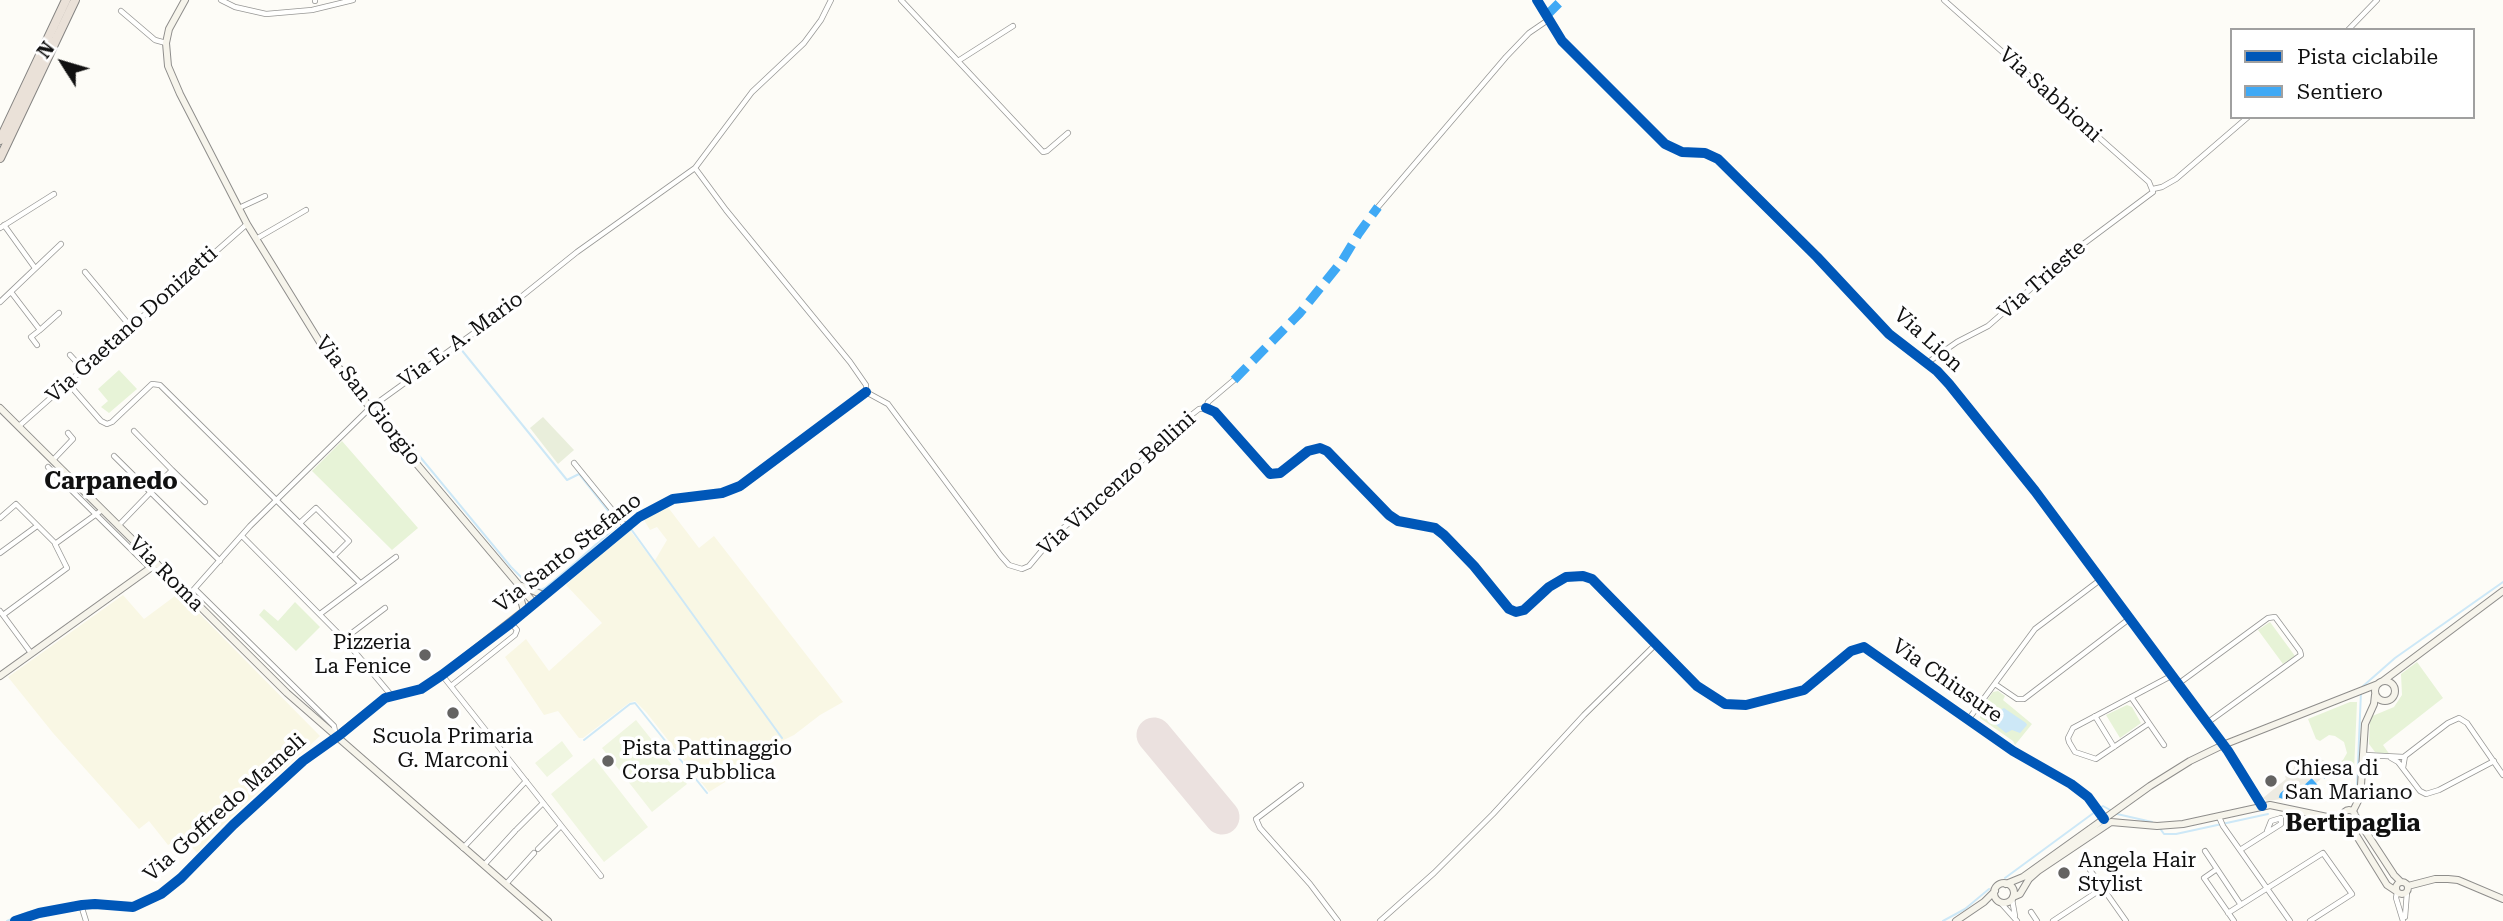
<!DOCTYPE html>
<html>
<head>
<meta charset="utf-8">
<style>
	body { margin:0 }
	#map { position:relative; width:2503px; height:921px; overflow:hidden; background:#fdfcf7; font-family:"Roboto Serif",serif }
	canvas { display:block }
	.legend { position:absolute; left:2230px; top:28px; width:245px; height:91px; box-sizing:border-box; background:#fff; border:2px solid #a0a0a0; margin:0; padding:9px 12px; list-style:none; font-size:21px; color:#111 }
	.legend li { display:flex; align-items:center; gap:14px; height:35px }
	.legend b { width:35px; border:2px solid #a0a0a0 }
	.north { position:absolute; left:28px; top:28px; width:70px; height:70px; -webkit-text-stroke:5px #fff; paint-order:stroke; rotate:307deg; font-size:19px; font-weight:700; line-height:28px; text-align:center; color:#111 }
	.north::after { content:''; display:block; margin:auto; width:24px; height:32px; background:#111; clip-path:polygon(50% 0,100% 100%,50% 72%,0 100%) }
</style>
</head>
<body>
<div id="map">
<canvas width="2503" height="921"></canvas>
<ul class="legend">
<li><b style="height:9px;background:#0057b8"></b>Pista ciclabile</li>
<li><b style="height:9px;background:#3fa9f5"></b>Sentiero</li>
</ul>
<div class="north">N</div>
</div>
<script>
const g = document.querySelector('canvas').getContext('2d');
g.lineJoin = 'round';
function fillPath(path, color) { g.fillStyle = color; g.fill(path, 'evenodd'); }
const poly = rows => new Path2D(rows.map(r => 'M' + r).join(''));
function trace(path, color, width, dash) { g.strokeStyle = color; g.lineWidth = width; g.lineCap = dash ? 'butt' : 'round'; g.setLineDash(dash || []); g.stroke(path); }
function drawText(font, color, halo, rows, align = 'center') {
  g.font = font + ' "Roboto Serif",serif'; g.lineWidth = 7; g.setLineDash([]); g.textBaseline = 'middle'; g.strokeStyle = halo; g.fillStyle = color; for (const [text, x, y, turn = 0] of rows) {
    g.save(); g.translate(x, y); g.rotate((+turn || 0) * Math.PI / 180); g.textAlign = isNaN(turn) ? turn : align; if (halo) g.strokeText(text, 0, 0); g.fillText(text, 0, 0); g.restore();
  }
}
const farmland = poly([
	[667,506,699,548,714,536,843,702,820,715,794,735,767,748,738,774,709,792,646,712,635,701,629,703,583,738,579,738,558,711,544,715,505,657,526,639,549,671,602,623,566,585,629,529,654,562,667,540,657,527,650,530,644,520],
	[179,593,320,736,216,831,197,853,183,836,168,845,149,821,139,829,53,733,8,677,123,595,144,619]
]);
const green = poly([
	[119,370,137,389,109,413,101,407,108,401,98,389],
	[342,441,418,528,392,550,312,471],
	[295,602,320,627,296,651,259,615,264,609,278,621],
	[2270,622,2295,656,2283,664,2258,630],
	[2417,662,2443,698,2383,745,2390,755,2375,752,2369,744,2370,717,2394,707,2402,695,2401,674],
	[1998,691,2005,696,2003,700,2032,724,2015,745,2013,741,1980,718,1980,710,1993,692],
	[2350,702,2357,702,2354,771,2340,771,2338,763,2343,760,2347,753,2344,742,2335,736,2329,735,2320,741,2316,739,2308,719],
	[2127,705,2132,707,2141,723,2120,738,2106,715]
]);
const cemetery = poly([
	[543,417,574,450,558,464,530,428]
]);
const pitch = poly([
	[636,720,687,784,652,812,602,748],
	[562,741,573,756,547,777,535,763],
	[594,758,648,827,604,862,551,794]
]);
const plaza = poly([
	[2318,758,2332,764,2338,763,2340,771,2335,769,2326,778,2324,776,2298,800,2291,793,2282,799,2267,801,2263,798,2286,779,2285,776,2293,771,2295,764,2300,761,2309,767]
]);
const water = poly([
	[2004,708,2026,723,2027,725,2020,733,2012,730,2006,733,1985,716,1989,711,1998,711]
]);
const stream = poly([
	[383,412,511,567,529,585,541,590,545,588,575,563,618,525,617,522,579,474,567,480,460,348],
	[574,575,631,529,782,738],
	[2362,687,2395,658,2503,582],
	[584,740,630,704,635,703,707,793],
	[2357,786,2361,692],
	[2117,814,2152,822],
	[2159,827,2164,834,2176,834,2268,814],
	[2005,878,2103,806,2112,811],
	[7,921,28,912,93,900],
	[1943,921,1965,909,1989,889]
]);
const runway = poly([
	[1154,735,1222,817]
]);
const street = poly([
	[221,0,235,7,266,14,312,10,353,0],
	[315,0,315,1],
	[901,0,1043,152,1047,151,1068,133],
	[121,11,155,40,166,43],
	[2348,30,2377,0],
	[958,61,1013,26],
	[695,168,726,210,850,362,866,385,866,392],
	[2153,189,2162,187,2176,179,2248,117],
	[1378,207,1506,57,1529,33,1548,20],
	[239,208,265,196],
	[4,225,35,268],
	[0,228,54,194],
	[256,239,306,210],
	[85,272,130,326],
	[11,292,40,330,59,313],
	[0,302,61,244],
	[37,345,31,337,40,330],
	[70,355,82,368],
	[1927,363,1957,342,1988,326,2074,251,2153,192,2149,182,1944,0],
	[67,382,101,421,107,424,112,422,152,384,160,385,360,583],
	[866,392,888,404,1001,556,1009,565,1022,569,1029,566,1055,535,1145,458,1172,430,1199,409,1206,408,1208,402,1234,380],
	[1206,408,1215,412,1270,474,1280,473,1308,451,1320,448,1327,451,1389,515,1398,521,1435,528,1444,535,1474,566,1509,609,1516,612,1524,610,1549,587,1566,577,1583,576,1592,579,1697,686,1725,704,1746,705,1804,690,1851,651,1864,647,2013,751,2071,784,2088,797,2104,819],
	[19,426,247,224],
	[114,456,220,561],
	[53,460,73,439,68,433],
	[574,463,626,527],
	[48,467,150,568],
	[172,470,205,502],
	[0,518,16,504,55,543],
	[301,522,316,508,349,541,334,556],
	[118,526,172,470,134,431],
	[242,536,344,639,391,695],
	[0,553,37,526],
	[188,596,250,526,370,408,496,317,577,252,695,168,752,92,804,43,821,20,831,0],
	[534,603,639,517,673,499,722,493,740,486,866,392],
	[0,611,31,653],
	[320,614,396,557],
	[3,615,67,568,55,544,102,510],
	[344,639,385,608],
	[442,675,601,876],
	[1995,684,2017,699,2024,699,2129,619],
	[2178,684,2268,618,2275,617,2300,651,2301,655,2207,723],
	[451,686,515,635,517,630,511,623],
	[2131,697,2164,745],
	[2095,716,2114,747],
	[1968,720,2035,629,2100,580],
	[2148,724,2096,759,2075,752,2069,742,2068,738,2073,728,2171,676],
	[2365,755,2404,757],
	[2391,758,2398,762,2420,791,2426,794,2439,790,2494,761],
	[2403,768,2405,756,2448,723,2459,718,2467,723,2503,775],
	[1301,785,1256,819,1260,828,1310,884,1338,921],
	[2219,817,2223,826,2290,921],
	[517,829,543,803],
	[2267,831,2271,821,2281,818],
	[463,848,526,781],
	[538,849,561,826],
	[2240,850,2281,824,2281,818],
	[2205,851,2241,905],
	[484,865,515,831],
	[2217,869,2204,878,2234,921],
	[2090,870,2126,921],
	[506,884,534,853],
	[2397,892,2396,898,2403,921],
	[2012,899,2015,916],
	[2000,902,2017,921],
	[81,905,86,921],
	[2031,912,2037,921],
	[2228,913,2323,853,2352,894,2310,921],
	[2405,917,2407,892],
	[15,921,39,913,82,905,95,904,133,907,161,894,181,878,233,825,303,761,336,737,334,726,195,589],
	[1380,921,1434,873,1493,814,1584,715,1656,644],
	[2053,921,2103,888]
]);
const secondary = poly([
	[185,0,169,29,166,43,168,66,180,94,247,224,324,349,383,424,534,603,442,675,421,689,385,698,336,737],
	[1537,0,1562,41,1665,144,1682,152,1705,153,1718,159,1817,257,1889,334,1937,371,1949,384,2035,491,2228,751,2262,806],
	[0,408,287,693,548,921],
	[522,586,543,595],
	[518,589,524,611],
	[0,676,156,564],
	'2375 691a10 10 0 1 1 20 0a10 10 0 1 1-20 0Z',
	[2383,681,2503,591],
	'2343 816a6 6 0 1 1 12 0a6 6 0 1 1-12 0Z',
	[2353,811,2359,799,2361,785,2365,724,2374,704,2375,695],
	[2356,817,2394,875,2401,882],
	[2348,822,2387,885,2396,891],
	'2396 888a6 6 0 1 1 12 0a6 6 0 1 1-12 0Z',
	'1994 893a10 10 0 1 1 20 0a10 10 0 1 1-20 0Z',
	[2006,884,2023,877,2150,786,2190,761,2223,745,2378,684],
	[2408,886,2435,879,2448,879,2458,880,2503,899],
	[2013,897,2020,894,2029,879,2038,871,2111,822,2157,826,2183,824,2270,805,2332,818,2343,817],
	[1956,921,1984,902,1995,891]
]);
const highway = poly([
	[0,140,66,0],
	[0,158,75,0]
]);
const quiet = poly([
	[1546,16,1562,0],
	[1234,380,1300,313,1342,261,1359,233,1378,207],
	[2283,799,2284,796,2291,790,2298,797,2324,773,2339,765]
]);
const cycleway = poly([
	[1537,0,1562,41,1665,144,1682,152,1705,153,1718,159,1817,257,1889,334,1937,371,1949,384,2035,491,2228,751,2262,806],
	[1206,408,1215,412,1270,474,1280,473,1308,451,1320,448,1327,451,1389,515,1398,521,1435,528,1444,535,1474,566,1509,609,1516,612,1524,610,1549,587,1566,577,1583,576,1592,579,1697,686,1725,704,1746,705,1804,690,1851,651,1864,647,2013,751,2071,784,2088,797,2104,819],
	[15,921,39,913,82,905,95,904,133,907,161,894,181,878,233,825,303,761,341,734,385,698,421,689,442,675,511,623,639,517,673,499,722,493,740,486,866,392]
]);
const markers = [
	[425,655,7,"#646362"],
	[453,713,7,"#646362"],
	[608,761,7,"#646362"],
	[2271,781,7,"#646362"],
	[2064,873,7,"#646362"]
];
const streetNames = [
	["Via Sabbioni",2050,95,42],
	["Via Trieste",2042,280,-41],
	["Via Gaetano Donizetti",132,325,-42],
	["Via E. A. Mario",461,340,-36],
	["Via Lion",1928,340,42],
	["Via San Giorgio",368,401,52],
	["Via Vincenzo Bellini",1117,484,-42],
	["Via Santo Stefano",568,553,-38],
	["Via Roma",166,574,45],
	["Via Chiusure",1947,681,35],
	["Via Goffredo Mameli",225,808,-42]
];
const poiNames = [
	["Pizzeria",411,643,"right"],
	["La Fenice",411,667,"right"],
	["Scuola Primaria",453,737,"center"],
	["G. Marconi",453,761,"center"],
	["Pista Pattinaggio",622,749],
	["Corsa Pubblica",622,773],
	["Chiesa di",2285,769],
	["San Mariano",2285,793],
	["Angela Hair",2078,861],
	["Stylist",2078,885]
];
const quarterNames = [
	["Carpanedo",111,482],
	["Bertipaglia",2353,824]
];
fillPath(farmland, '#f9f7e4');
fillPath(green, '#e7f3d7');
fillPath(cemetery, '#e9eedb');
fillPath(pitch, '#f0f6e1');
fillPath(plaza, '#edebe2');
fillPath(water, '#cde8f7');
trace(stream, '#cde8f7', 2);
trace(runway, '#ebe1df', 35);
trace(street, '#979795', 6);
trace(secondary, '#8e8d8b', 8);
trace(highway, '#858482', 10);
trace(street, '#fffffe', 4.5);
trace(secondary, '#f6f4eb', 6);
trace(highway, '#eae1d8', 8);
trace(quiet, '#3fa9f5', 9, [18, 9]);
trace(cycleway, '#0057b8', 10);
for (const [x, y, r, color] of markers) { const dot = new Path2D(); dot.arc(x, y, r, 0, 2 * Math.PI); g.fillStyle = color; g.fill(dot); trace(dot, '#fff', 2.5); }
drawText('21px', '#111', '#fff', streetNames);
drawText('21px', '#111', '#fff', poiNames, 'left');
drawText('bold 24px', '#111', '#fff', quarterNames);
</script>
</body>
</html>
